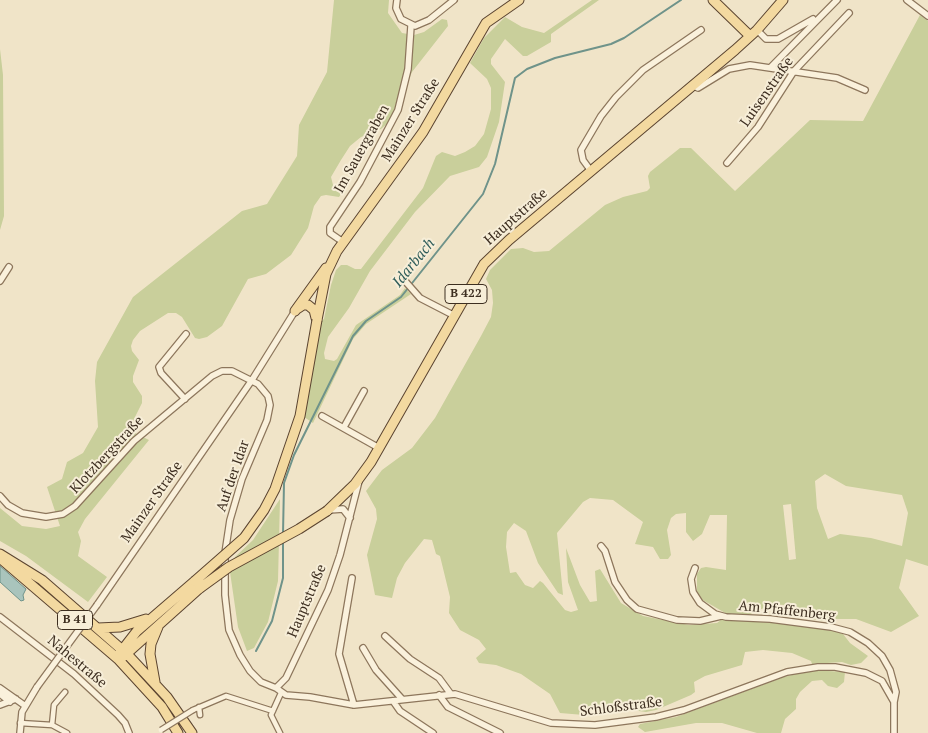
<!DOCTYPE html>
<html>
<head>
<meta charset="utf-8">
<style>
	body { margin:0 }
	canvas { display:block; background:#f0e4c8 }
</style>
</head>
<body>
<canvas width="928" height="733"></canvas>
<script>
const g = document.querySelector('canvas').getContext('2d');
g.lineJoin = 'round';
function fillPath(path, color) { g.fillStyle = color; g.fill(path, 'evenodd'); }
const poly = rows => new Path2D(rows.map(r => 'M' + r).join(''));
function trace(path, color, width, dash) { g.strokeStyle = color; g.lineWidth = width; g.lineCap = dash ? 'butt' : 'round'; g.setLineDash(dash || []); g.stroke(path); }
function drawText(font, color, halo, rows, align = 'center') {
  g.font = font + ' "PT Serif",serif'; g.lineWidth = 4; g.setLineDash([]); g.textBaseline = 'middle'; g.strokeStyle = halo; g.fillStyle = color; for (const [text, x, y, turn = 0] of rows) {
    g.save(); g.translate(x, y); g.rotate((+turn || 0) * Math.PI / 180); g.textAlign = isNaN(turn) ? turn : align; if (halo) g.strokeText(text, 0, 0); g.fillText(text, 0, 0); g.restore();
  }
}
const green = poly([
	[334,0,389,0,388,13,402,33,414,35,424,32,442,19,447,20,448,26,412,72,390,121,381,129,361,137,350,146,341,160,331,177,333,185,341,194,339,197,326,195,321,196,314,206,308,228,291,255,266,274,248,279,222,326,207,337,199,339,195,338,182,317,176,313,168,313,140,331,133,340,131,346,132,351,139,360,133,376,133,382,142,396,142,403,134,419,133,427,135,433,149,440,85,519,78,532,81,541,78,556,107,577,88,602,26,556,0,541,0,508,22,526,46,529,60,526,47,487,62,479,67,462,83,453,98,427,95,381,97,362,133,297,242,211,267,204,297,156,299,125,327,72],
	[592,0,599,0,551,34,551,42,527,56,523,56,505,39,491,59,491,64,505,82,499,122,487,157,479,167,450,176,415,212,370,271,349,308,328,337,324,353,325,359,334,361,337,359,356,325,400,295,405,288,411,294,366,324,353,339,313,423,304,417,321,321,324,319,331,285,336,270,341,265,347,265,355,269,361,269,423,188,436,156,442,152,455,156,465,152,475,146,484,134,491,109,491,88,487,79,470,63,484,38,505,17,522,27,544,33],
	[920,15,928,21,928,566,906,559,899,588,919,616,891,632,856,619,836,619,832,622,806,618,796,606,773,604,750,614,727,614,701,599,697,591,697,574,701,568,706,567,726,570,727,515,710,515,702,534,693,541,686,532,686,513,676,514,671,518,667,530,671,555,668,559,660,559,653,547,635,544,643,522,613,500,590,498,583,502,557,533,563,595,558,593,538,563,526,531,514,523,507,532,506,547,510,573,516,572,525,585,533,588,540,581,543,583,565,610,571,612,578,610,568,582,566,548,580,585,590,602,597,601,595,571,600,569,621,603,643,616,689,625,717,623,721,620,757,621,832,630,843,634,850,643,868,656,861,663,851,665,842,662,812,664,811,661,792,653,763,650,745,652,742,665,705,676,694,682,695,692,691,695,656,710,646,712,596,705,591,706,584,715,560,713,550,694,521,674,496,665,479,663,476,658,486,649,479,640,460,630,449,613,450,597,440,556,436,554,432,540,424,539,405,563,397,578,392,598,375,595,367,555,377,519,376,509,366,491,382,470,412,448,435,418,481,336,491,317,493,303,492,290,486,279,490,270,511,249,523,248,534,252,549,251,605,205,623,197,647,191,650,188,648,176,650,172,680,148,691,148,735,191,810,120,863,121],
	[825,474,846,486,902,495,908,513,902,546,871,538,840,534,828,539,817,508,815,481],
	[791,504,796,559,789,560,783,505],
	[0,49,3,75,4,216,0,230],
	[280,499,278,581,268,622,254,648,247,651,238,627,230,572,235,557,253,540],
	[812,670,845,672,844,682,837,688,828,686,822,680,812,681,800,692,796,699,796,709,785,719,781,733,757,733,722,723,696,723,645,732,638,727,640,724,676,717,784,677]
]);
const water = poly([
	[0,566,26,589,23,595,24,600,21,601,0,582,0,566]
]);
const stream = poly([
	[283,534,284,483,294,455,353,336,366,321,401,297,483,194,495,164,515,78,527,69,555,58,611,44,624,38,681,0],
	[256,651,272,621,283,578,283,541]
]);
const pedestrian = poly([
	[199,707,200,715],
	[193,710,226,696,273,711],
	[20,723,52,725,67,733],
	[52,725,54,705,65,692],
	[280,733,271,715,281,693]
]);
const minor = poly([
	[397,0,396,8,401,19,415,26,429,20,454,0],
	[907,0,928,16],
	[757,30,766,39,778,39,813,19],
	[771,67,837,0],
	[692,85,698,88,729,69,750,65,837,78,865,90],
	[727,163,758,127,794,71,849,13],
	[591,171,583,160,581,150,601,116,616,97,643,70,701,30],
	[343,242,330,233,330,227,360,182,398,110,408,69,411,26],
	[0,281,9,267],
	[405,281,420,298,453,315],
	[185,399,161,373,159,367,186,334],
	[322,416,379,448],
	[344,427,364,391],
	[0,496,8,505,22,513,46,517,63,514,75,506,134,441,212,376,222,371,232,371,258,384,268,396,270,405,267,420,242,479,230,520,225,553,225,595,229,630,240,655,250,671,261,682,276,688],
	[329,510,343,509,350,518],
	[601,546,605,551,615,582,627,600,637,609,677,620,700,621,721,616],
	[695,568,691,579,693,592,700,603,715,614,726,617,770,619,831,627,850,632,868,643,882,656,890,670,896,692,894,702],
	[352,578,339,654,354,705],
	[97,605,252,380,295,311],
	[0,617,74,674,118,715,125,723,129,733],
	[385,636,410,659,439,678,450,693],
	[363,648,376,670,402,699],
	[0,688,24,705],
	[276,688,286,695,310,697,354,705,455,694,551,723,595,725,656,717,684,710,787,672,818,667,835,667,866,673,882,681,894,702,894,733],
	[276,688,286,678,328,590,340,555,359,481],
	[0,694,10,702],
	[439,695,448,707,500,733],
	[393,701,400,711,433,733],
	[0,705,16,699],
	[20,733,22,712,37,687]
]);
const primary = poly([
	[713,0,750,36],
	[297,309,303,305,308,305,314,310,316,318],
	[295,311,326,268],
	[317,320,326,274,337,251,423,132,486,23,519,0],
	[327,511,355,484,371,462,484,264,509,240,735,50,757,30,783,0],
	[0,554,42,580,128,655,167,697,192,733],
	[0,558,118,659,162,707,178,733],
	[98,628,120,627,146,619],
	[119,654,137,631,195,581],
	[123,657,200,588],
	[155,682,150,654,151,644,158,627]
]);
const pedestrianBridge = poly([
	[161,730,193,710]
]);
const minorBridge = poly([
	[37,687,97,605]
]);
const primaryBridge = poly([
	[195,581,244,538,264,510,275,489,300,416,317,320],
	[200,588,229,567,299,529,327,511]
]);
const shields = [
	[466,294,42],
	[75,620,35]
];
const shieldNames = [
	["B 422",466,294],
	["B 41",75,620]
];
const streetNames = [
	["Luisenstraße",767,92,-55],
	["Mainzer Straße",411,120,-58],
	["Im Sauergraben",362,149,-61],
	["Hauptstraße",516,217,-41],
	["Klotzbergstraße",107,455,-47],
	["Auf der Idar",233,476,-71],
	["Mainzer Straße",152,502,-55],
	["Hauptstraße",307,601,-67],
	["Am Pfaffenberg",787,611,6],
	["Nahestraße",77,662,40],
	["Schloßstraße",621,707,-7]
];
const waterNames = [
	["Idarbach",414,263,-51]
];
fillPath(green, '#c9cf9b');
fillPath(water, '#a9c4bc');
trace(water, '#6f938a', 1);
trace(stream, '#6f938a', 2);
trace(pedestrian, '#8d765c', 7);
trace(minor, '#8d765c', 8);
trace(primary, '#5b4430', 11);
trace(pedestrian, '#faf1dc', 4.5);
trace(minor, '#faf1dc', 5.5);
trace(primary, '#f3d9a0', 9);
trace(pedestrianBridge, '#8d765c', 7, []);
trace(minorBridge, '#8d765c', 8, []);
trace(primaryBridge, '#5b4430', 11, []);
trace(pedestrianBridge, '#faf1dc', 4.5);
trace(minorBridge, '#faf1dc', 5.5);
trace(primaryBridge, '#f3d9a0', 9);
for (const [x, y, w] of shields) { const box = new Path2D(); box.roundRect(x - w / 2, y - 9.5, w, 19, 4); g.fillStyle = '#f7eed8'; g.fill(box); trace(box, '#3d2e20', 1); }
drawText('bold 12px', '#3d2e20', null, shieldNames);
drawText('14px', '#3d2e20', '#f7eed8', streetNames);
drawText('italic 15px', '#2f5d5a', '#f7eed8', waterNames);
</script>
</body>
</html>
